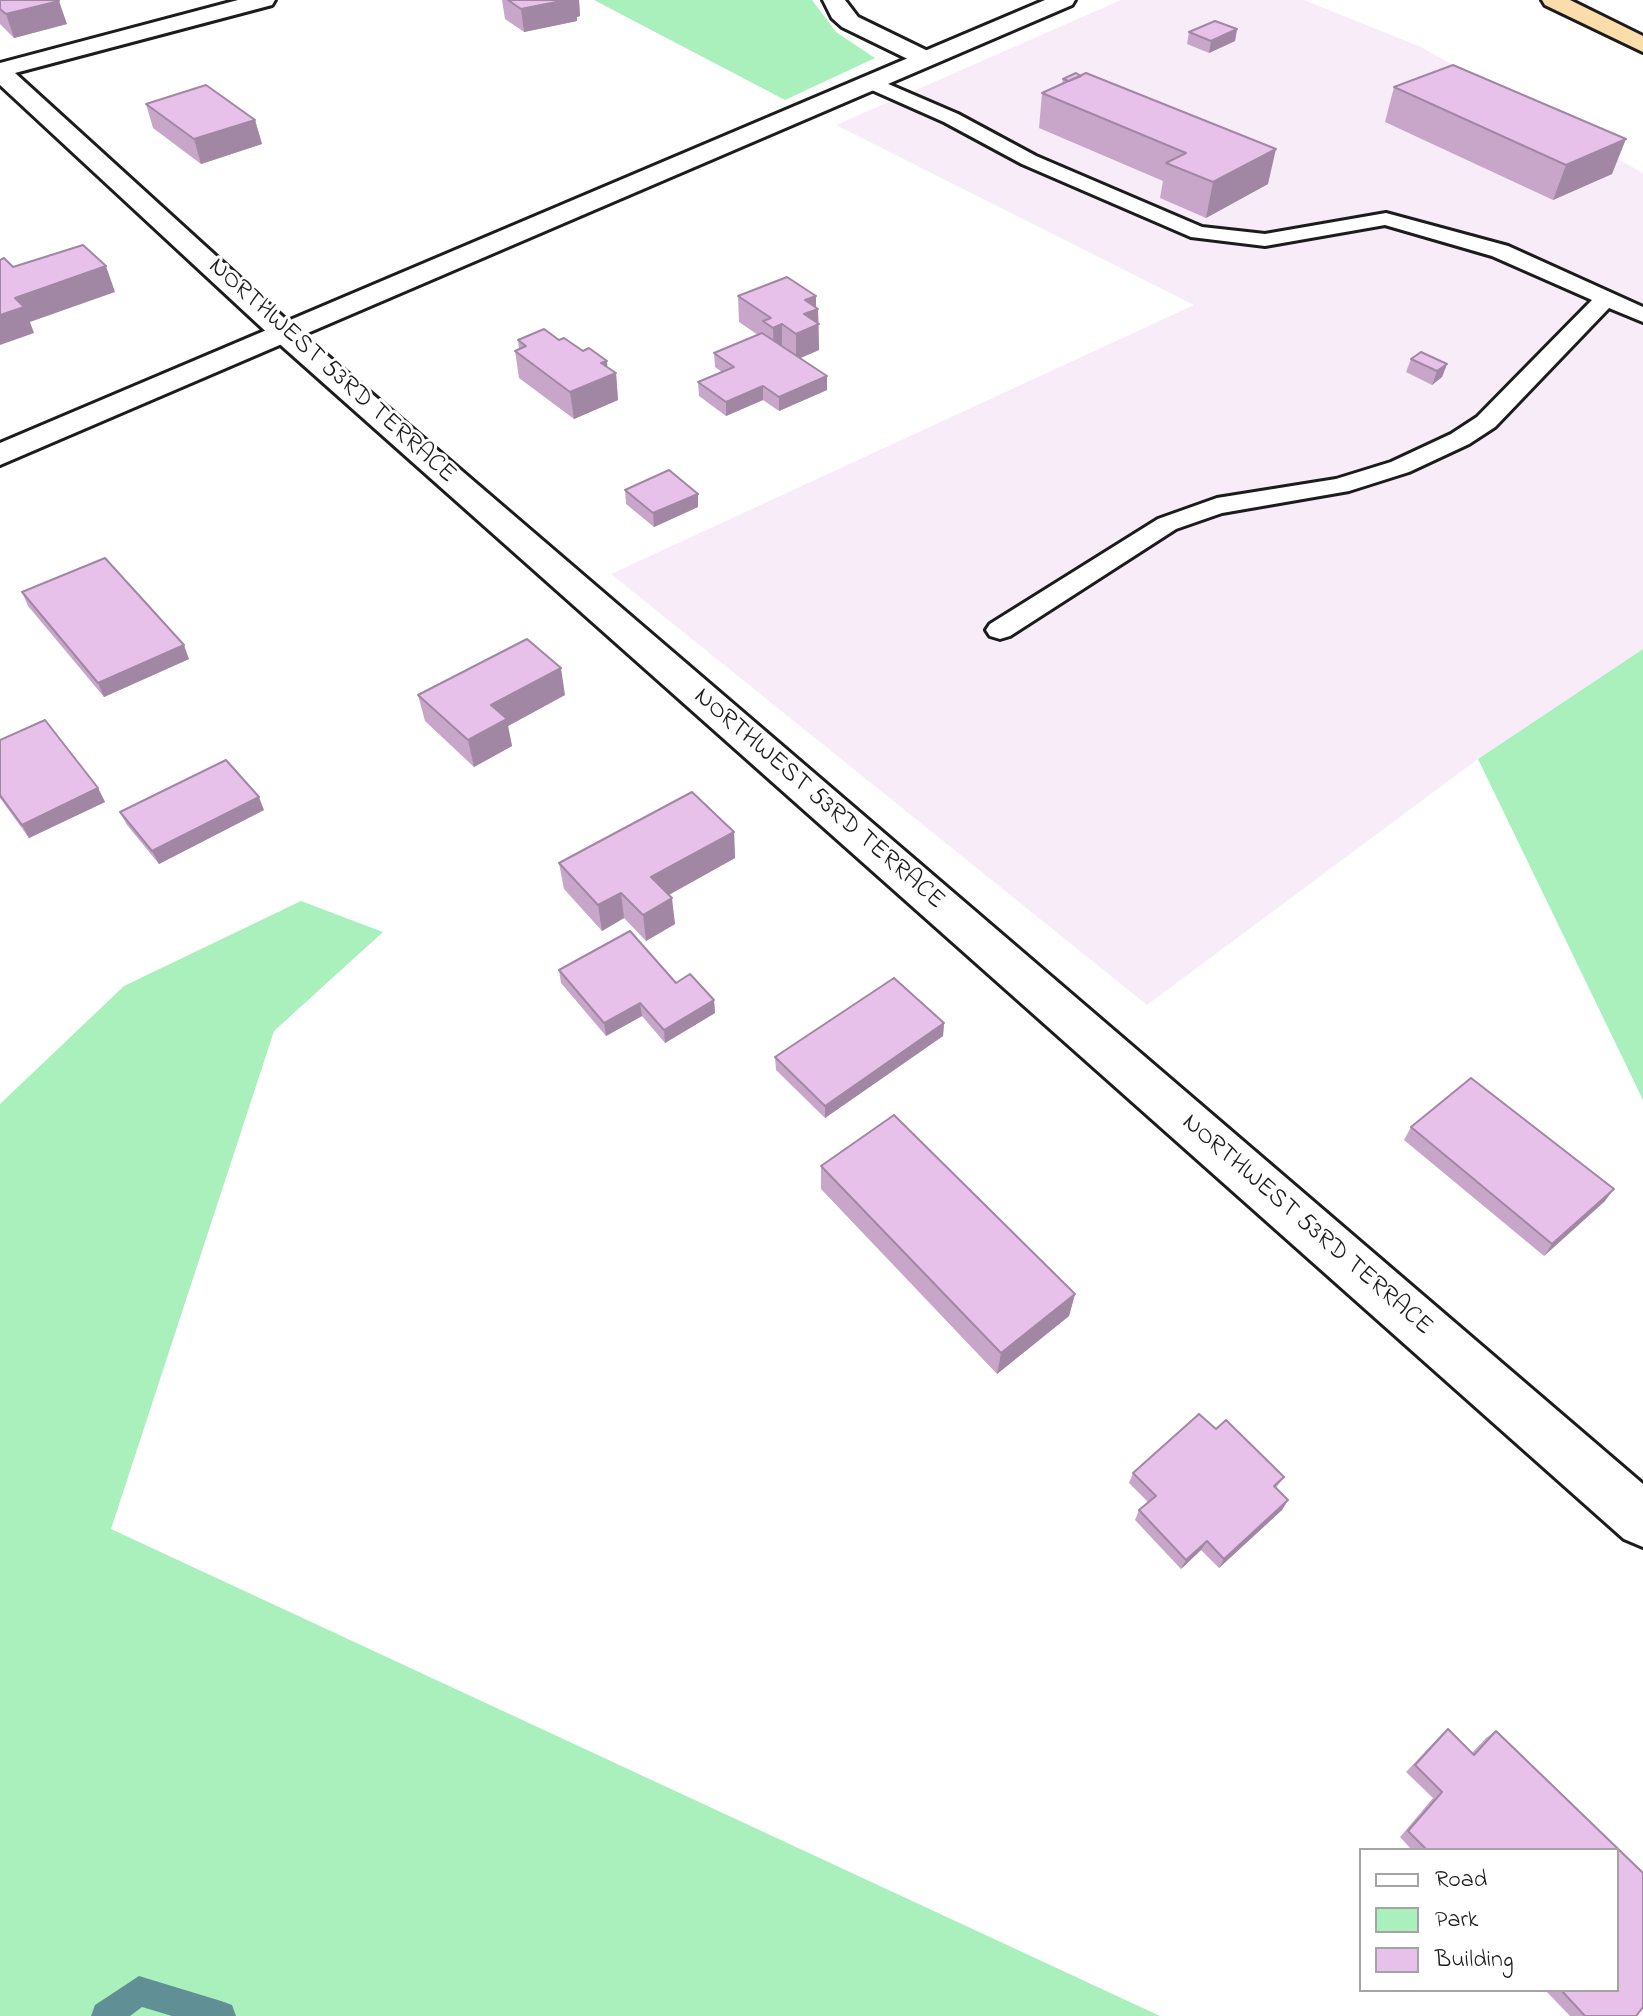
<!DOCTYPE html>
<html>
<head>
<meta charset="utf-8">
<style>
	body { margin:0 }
	#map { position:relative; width:1643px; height:2016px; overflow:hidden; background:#fff; font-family:"Indie Flower",sans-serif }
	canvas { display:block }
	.legend { position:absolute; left:1359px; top:1848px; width:260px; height:144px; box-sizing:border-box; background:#fff; border:2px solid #a4a4a4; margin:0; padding:10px 14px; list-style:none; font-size:24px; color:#1c1c1c }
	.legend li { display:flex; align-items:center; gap:16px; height:40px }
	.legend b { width:40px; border:2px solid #a4a4a4 }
</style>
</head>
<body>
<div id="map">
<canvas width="1643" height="2016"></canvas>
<ul class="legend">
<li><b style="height:10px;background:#fff"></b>Road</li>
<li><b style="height:22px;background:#a9f0bc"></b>Park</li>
<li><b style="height:22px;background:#e8c1eb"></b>Building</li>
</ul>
</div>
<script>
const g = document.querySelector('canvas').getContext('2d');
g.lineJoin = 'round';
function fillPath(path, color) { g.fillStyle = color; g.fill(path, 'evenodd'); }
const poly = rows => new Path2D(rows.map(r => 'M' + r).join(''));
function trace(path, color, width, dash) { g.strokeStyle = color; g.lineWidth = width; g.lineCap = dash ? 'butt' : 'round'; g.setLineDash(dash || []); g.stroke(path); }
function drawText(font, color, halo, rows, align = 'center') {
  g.font = font + ' "Indie Flower",sans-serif'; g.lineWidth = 6; g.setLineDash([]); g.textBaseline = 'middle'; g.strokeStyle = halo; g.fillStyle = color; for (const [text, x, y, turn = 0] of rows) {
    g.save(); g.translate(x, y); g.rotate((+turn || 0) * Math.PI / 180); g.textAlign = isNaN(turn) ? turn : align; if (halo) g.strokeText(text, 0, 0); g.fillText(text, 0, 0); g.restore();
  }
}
const built = poly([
	[1121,0,1304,0,1421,47,1643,173,1643,649,1478,759,1147,1005,611,574,1194,305,836,125]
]);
const green = poly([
	[594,0,812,0,836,32,875,58,785,100],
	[1643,649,1643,1100,1478,759],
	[301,901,383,932,274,1031,111,1529,1160,2016,0,2016,0,1104,124,986]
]);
const stream = poly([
	[139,1976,221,2001,232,2005,236,2016,172,2016,142,2007,130,2016,91,2016,95,2005,139,1976]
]);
const service = poly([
	[872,77,958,114,1036,156,1202,227,1265,234,1386,213,1508,246,1643,307,1643,322,1609,308,1495,427,1469,444,1409,472,1349,491,1222,513,1176,529,1010,636,1000,639,990,636,986,630,990,624,1158,519,1217,498,1336,479,1391,462,1451,434,1477,417,1592,300,1492,256,1385,225,1265,246,1191,237,1022,164,944,122,865,87,863,83,872,77]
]);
const minor = poly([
	[238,0,275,0,272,5,15,73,294,327,1643,1484,1643,1547,1624,1539,274,339,0,85,0,63,238,0],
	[823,0,845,0,858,17,934,54,938,59,934,64,918,64,842,27,832,18,823,0]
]);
const secondary = poly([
	[1045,0,1075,0,1072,5,0,465,0,443,1045,0]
]);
const motorway = poly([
	[1542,0,1570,0,1643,36,1643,52,1545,5,1542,0]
]);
const wall = poly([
	[0,0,67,24,14,38,0,24],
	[502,0,579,0,580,16,577,17,577,21,524,32,505,19],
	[1237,29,1235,41,1209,53,1187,44,1189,32],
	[1063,79,1268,184,1206,218,1160,198,1163,181,1039,128,1042,93,1062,84],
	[1394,87,1612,174,1553,200,1385,122],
	[146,104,255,120,262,144,201,164,153,128],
	[738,296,816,307,818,309,819,350,800,358,827,390,779,411,763,400,726,416,699,396,698,382,722,372,715,367,714,353,758,335,739,322],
	[518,340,559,340,607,361,607,368,616,373,618,400,574,419,519,378,515,351,519,349],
	[1411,359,1447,364,1442,377,1432,385,1406,372],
	[625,490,698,494,698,507,654,527,626,504],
	[22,592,189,659,104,697,28,606],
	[418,695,565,695,508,726,512,746,474,767,425,721],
	[0,740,98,788,105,802,29,838,0,798],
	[264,810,159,864,127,825,120,812],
	[734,832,735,858,669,895,675,924,646,941,624,918,602,931,564,889,559,863],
	[559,970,676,983,714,1000,715,1013,665,1043,642,1016,606,1036,561,983],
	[944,1023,943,1036,825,1118,776,1070,775,1057],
	[1411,1127,1605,1201,1544,1256,1404,1140],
	[821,1166,1075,1294,1069,1316,997,1374,821,1189],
	[1216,1429,1284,1477,1276,1488,1288,1500,1282,1510,1219,1568,1201,1550,1181,1569,1135,1520,1139,1510,1148,1502,1129,1483,1133,1473],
	[1448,1729,1472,1753,1486,1738,1496,1731,1643,1873,1643,2007,1636,2016,1570,2016,1545,1990,1617,1990,1617,1850,1412,1850,1400,1837,1433,1798,1406,1772,1440,1736]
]);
const shadedWall = poly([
	[566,0,579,0,580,16,577,17,577,21,524,32,521,9],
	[59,1,67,24,14,38,6,14],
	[1237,29,1235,41,1209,53,1211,41],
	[255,120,262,144,201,164,194,139],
	[1626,139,1612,174,1553,200,1566,165],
	[1276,149,1268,184,1206,218,1213,182],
	[106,266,115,292,30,322,34,333,0,345,0,315,15,298],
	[816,296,816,310,818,309,819,350,796,360,796,334,805,300],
	[782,324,782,351,774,354,773,328],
	[607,361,608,376,616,373,618,400,574,419,570,392,601,363],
	[1447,364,1442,377,1432,385,1437,371],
	[827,376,827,390,779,411,779,397],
	[763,386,763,400,726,416,726,402],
	[698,494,698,507,654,527,653,513],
	[184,645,189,659,104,697,98,683],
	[561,668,565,695,508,726,512,746,474,767,468,740,491,705],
	[98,788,105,802,29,838,22,825],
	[259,797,264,810,159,864,152,851],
	[734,832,735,858,654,903,651,877],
	[621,893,624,918,602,931,598,905],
	[672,898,675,924,646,941,643,915],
	[714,1000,715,1013,665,1043,664,1030],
	[640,1003,642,1016,606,1036,604,1023],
	[944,1023,943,1036,825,1118,825,1106],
	[1614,1189,1605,1201,1544,1256,1552,1244],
	[1075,1294,1069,1316,997,1374,1001,1353],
	[1288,1500,1282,1510,1219,1568,1224,1559],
	[1207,1541,1201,1550,1181,1569,1186,1560]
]);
const building = poly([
	[0,0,57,0,59,1,6,14,0,9,0,0],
	[508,0,566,0,521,9,508,0],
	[1215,21,1237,29,1211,41,1189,32,1215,21],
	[1453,65,1626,139,1566,165,1394,87,1453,65],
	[1076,73,1081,76,1069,81,1063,79,1076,73],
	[1086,73,1276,149,1213,182,1166,163,1186,153,1042,93,1086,73],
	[206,85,255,120,194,139,146,104,206,85],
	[83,245,106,266,15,298,24,307,0,315,0,260,4,258,13,267,83,245],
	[787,277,816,296,805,300,818,309,804,314,819,324,796,334,782,324,773,328,763,321,771,318,738,296,787,277],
	[544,329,559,340,564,338,583,351,589,348,607,361,601,363,616,373,570,392,515,351,526,346,518,340,544,329],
	[762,333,827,376,779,397,763,386,726,402,698,382,734,367,714,353,762,333],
	[1421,352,1447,364,1437,371,1411,359,1421,352],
	[669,470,698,494,653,513,625,490,669,470],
	[105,558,184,645,98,683,22,592,105,558],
	[527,639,561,668,491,705,507,719,468,740,418,695,527,639],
	[45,720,98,788,22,825,0,795,0,740,45,720],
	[226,760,259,797,152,851,120,812,226,760],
	[692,792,734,832,651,877,672,898,643,915,621,893,598,905,559,863,692,792],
	[630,931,676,983,690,974,714,1000,664,1030,640,1003,604,1023,559,970,630,931],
	[894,978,944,1023,825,1106,775,1057,894,978],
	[1471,1078,1614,1189,1552,1244,1411,1127,1471,1078],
	[894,1115,1075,1294,1001,1353,821,1166,894,1115],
	[1199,1414,1216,1429,1226,1420,1284,1477,1274,1486,1288,1500,1224,1559,1207,1541,1186,1560,1139,1510,1156,1496,1133,1473,1199,1414],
	[1448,1729,1474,1755,1496,1731,1643,1873,1643,2007,1636,2016,1585,2016,1561,1990,1617,1990,1617,1850,1427,1850,1408,1831,1442,1792,1415,1765,1448,1729]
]);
const streetNames = [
	["NORTHWEST 53RD TERRACE",331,372,42],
	["NORTHWEST 53RD TERRACE",818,800,41],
	["NORTHWEST 53RD TERRACE",1306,1226,41]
];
fillPath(built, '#f8ecf9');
fillPath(green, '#a9f0bc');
fillPath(stream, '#609095');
trace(service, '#1c1c1c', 6);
trace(minor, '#1c1c1c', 6);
trace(secondary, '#1c1c1c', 6);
trace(motorway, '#1c1c1c', 6);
fillPath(service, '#fff');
fillPath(minor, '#fff');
fillPath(secondary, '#fff');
fillPath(motorway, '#faddab');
fillPath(wall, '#c8a6ca');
fillPath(shadedWall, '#a287a4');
fillPath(building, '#e8c1eb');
trace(building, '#a287a4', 2);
drawText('26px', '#1c1c1c', '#fff', streetNames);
</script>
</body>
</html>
